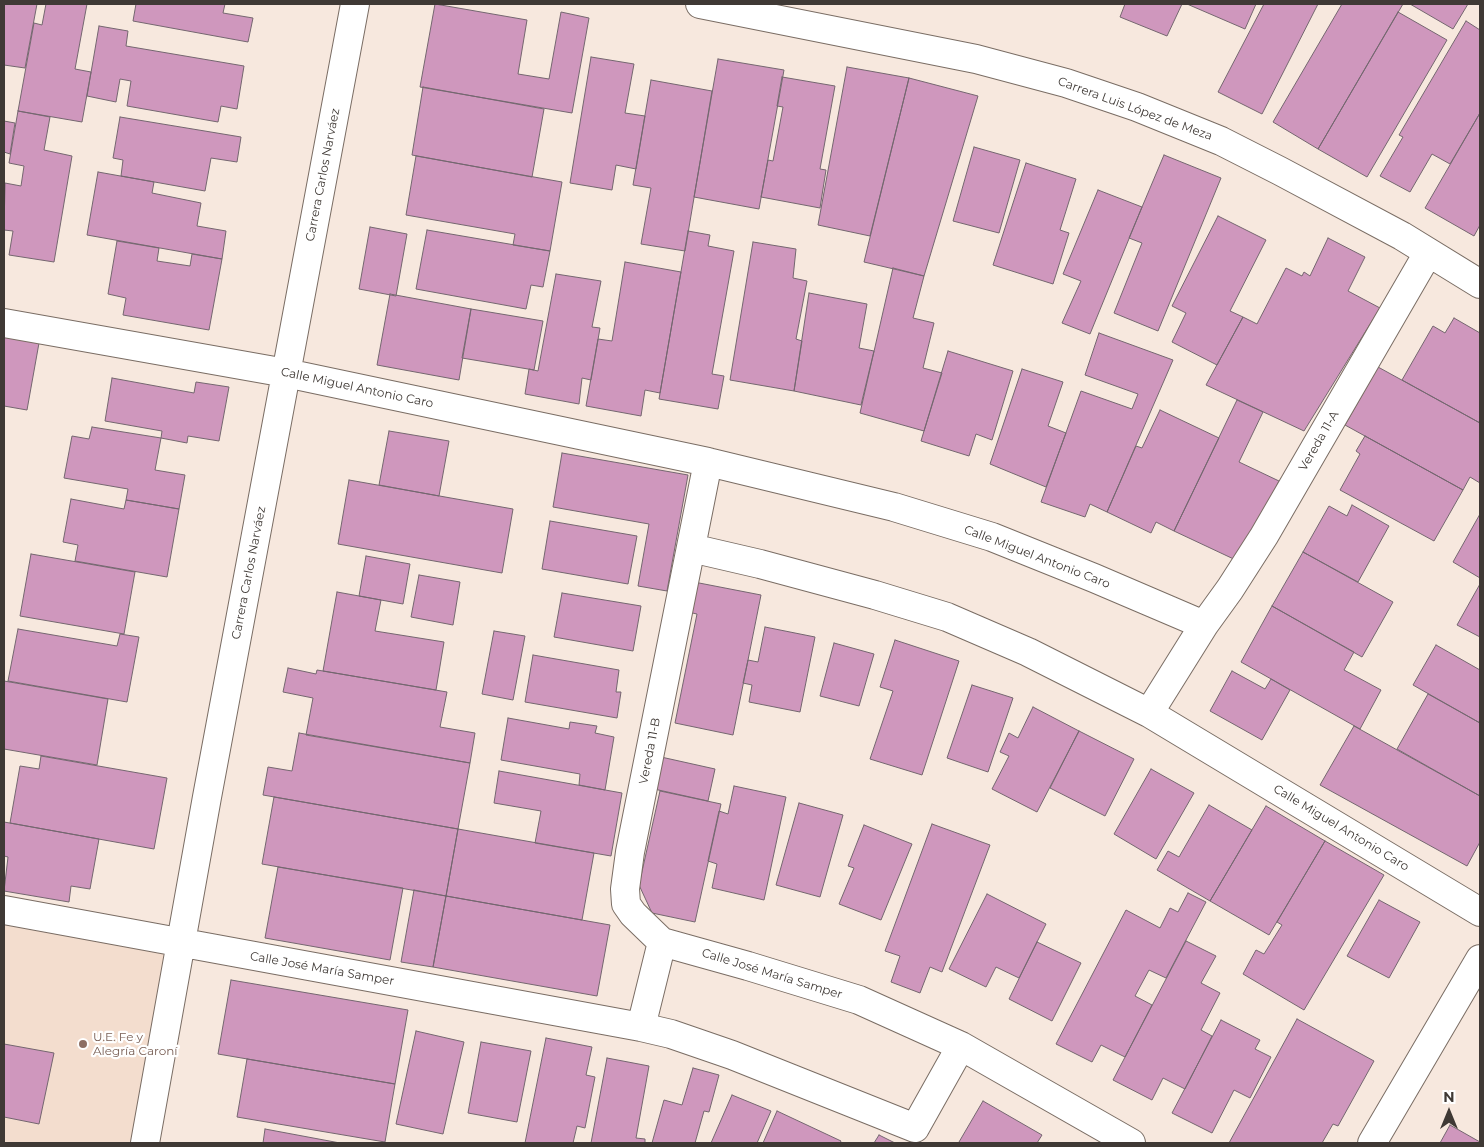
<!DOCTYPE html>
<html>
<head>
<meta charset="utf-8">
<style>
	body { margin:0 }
	#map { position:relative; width:1484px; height:1147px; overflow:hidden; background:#f7e8de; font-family:Montserrat,sans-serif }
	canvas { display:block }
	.frame { position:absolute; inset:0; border:5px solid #3f3935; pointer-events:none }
	.north { position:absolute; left:1424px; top:1087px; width:50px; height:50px; -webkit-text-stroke:4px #fff; paint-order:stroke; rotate:0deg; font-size:14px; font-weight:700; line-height:20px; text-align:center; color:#3f3935 }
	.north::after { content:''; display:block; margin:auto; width:18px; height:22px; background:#3f3935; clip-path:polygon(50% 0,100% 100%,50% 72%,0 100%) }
</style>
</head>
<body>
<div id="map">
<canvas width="1484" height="1147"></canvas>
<div class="frame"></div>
<div class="north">N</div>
</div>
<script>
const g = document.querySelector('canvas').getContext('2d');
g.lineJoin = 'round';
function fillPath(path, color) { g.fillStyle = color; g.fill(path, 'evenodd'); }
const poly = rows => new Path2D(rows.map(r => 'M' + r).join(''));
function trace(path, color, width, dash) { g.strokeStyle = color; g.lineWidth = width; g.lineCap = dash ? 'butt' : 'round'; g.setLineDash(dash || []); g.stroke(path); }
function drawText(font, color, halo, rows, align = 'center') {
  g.font = font + ' Montserrat,sans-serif'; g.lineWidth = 4.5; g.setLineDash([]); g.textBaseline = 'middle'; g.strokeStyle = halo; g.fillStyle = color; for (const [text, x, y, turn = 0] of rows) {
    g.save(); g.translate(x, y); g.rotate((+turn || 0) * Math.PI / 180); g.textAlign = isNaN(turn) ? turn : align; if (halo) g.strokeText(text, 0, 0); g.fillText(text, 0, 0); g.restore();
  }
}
const built = poly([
	[4,911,181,944,145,1143,4,1143]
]);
const building = poly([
	[4,4,37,4,25,68,4,65,4,4],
	[46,4,87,4,75,69,91,72,82,122,18,111,34,23,42,25,46,4],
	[136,4,225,4,223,13,253,18,248,42,133,21,136,4],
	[435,4,527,20,518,74,549,79,561,12,589,18,572,113,420,87,435,4],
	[1125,4,1182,4,1167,36,1120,17,1125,4],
	[1187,4,1256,4,1245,29,1187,4],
	[1264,4,1318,4,1262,114,1218,92,1264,4],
	[1342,4,1403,4,1318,149,1273,122,1342,4],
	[1410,4,1468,4,1453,29,1410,4],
	[1398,12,1447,40,1367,177,1318,149,1398,12],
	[1466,21,1480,30,1480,113,1450,164,1432,154,1410,192,1380,176,1403,137,1399,135,1466,21],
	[99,26,128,31,126,46,244,66,237,109,221,106,218,122,127,106,131,81,120,79,116,102,87,96,99,26],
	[591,57,634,64,625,113,645,116,636,169,616,165,612,190,570,183,591,57],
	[718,59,784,70,759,209,694,197,718,59],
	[847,67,909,78,870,236,818,225,847,67],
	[782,77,835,86,820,169,826,170,820,208,761,197,768,160,773,161,783,107,777,106,782,77],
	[909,78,978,96,924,276,864,262,909,78],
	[651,80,712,91,685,251,641,244,651,188,633,185,651,80],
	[423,87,544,109,532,177,412,155,423,87],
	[18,111,50,117,44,150,72,156,54,262,9,255,13,231,4,230,5,183,21,186,24,166,9,163,18,111],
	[1480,113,1480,225,1474,236,1425,208,1480,113],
	[120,117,241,137,237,162,211,158,205,191,121,176,123,160,113,158,120,117],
	[4,121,15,123,10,154,4,152,4,121],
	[974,147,1020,160,999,233,953,221,974,147],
	[1164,155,1221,178,1158,331,1114,313,1142,243,1129,238,1164,155],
	[416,156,562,182,550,251,513,245,515,234,406,215,416,156],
	[1026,163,1076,179,1060,230,1069,233,1053,284,993,265,1026,163],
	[98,172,154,182,152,193,201,203,197,226,226,231,222,259,87,235,98,172],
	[1098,190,1142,207,1090,334,1062,323,1081,281,1063,274,1098,190],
	[1218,216,1266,240,1230,311,1243,317,1217,365,1172,342,1186,313,1172,306,1218,216],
	[370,227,407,234,396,296,359,289,370,227],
	[427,230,550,251,543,287,531,285,526,309,416,289,427,230],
	[688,231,710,235,708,246,734,251,712,374,724,376,718,409,659,399,688,231],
	[1328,238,1365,257,1348,291,1380,308,1304,431,1206,385,1243,317,1257,324,1286,268,1302,276,1304,272,1310,276,1328,238],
	[117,241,159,248,157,261,190,266,192,254,222,259,209,330,123,315,126,298,108,294,117,241],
	[753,242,796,249,793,278,807,281,796,339,802,341,794,391,730,380,753,242],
	[625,262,681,272,660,393,645,390,641,416,586,406,598,339,612,341,625,262],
	[893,268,924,276,913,318,934,323,923,368,942,373,924,431,860,413,893,268],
	[556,274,601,281,592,327,600,328,591,380,582,378,579,404,525,394,529,369,538,371,556,274],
	[809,293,867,304,859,348,874,351,861,405,794,391,809,293],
	[390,294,471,309,459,380,377,365,390,294],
	[471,309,543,321,534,370,462,358,471,309],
	[1454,318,1480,333,1480,423,1402,380,1433,326,1445,333,1454,318],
	[1099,333,1173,360,1107,512,1090,504,1085,517,1041,502,1081,391,1132,409,1138,394,1085,375,1099,333],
	[4,337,39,343,27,410,4,406,4,337],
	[948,351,1013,371,992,440,976,434,969,456,921,441,948,351],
	[1378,367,1480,423,1480,483,1470,477,1463,490,1345,425,1378,367],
	[1022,369,1063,382,1048,426,1066,433,1046,487,990,464,1022,369],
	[112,378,194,393,196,382,229,387,219,441,188,436,187,443,161,438,162,431,105,421,112,378],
	[1237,400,1263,412,1239,462,1279,481,1240,562,1174,531,1237,400],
	[1160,410,1219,438,1174,531,1156,522,1151,533,1107,512,1136,446,1142,448,1160,410],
	[92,427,161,438,155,470,185,475,179,509,126,500,128,489,64,478,72,436,89,439,92,427],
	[389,431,449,441,439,496,379,485,389,431],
	[1365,436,1463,490,1434,541,1340,490,1360,454,1356,451,1365,436],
	[562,453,688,475,667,591,638,586,649,524,553,507,562,453],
	[349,480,513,509,502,573,338,544,349,480],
	[71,499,124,509,126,500,179,509,167,577,75,561,78,545,63,542,71,499],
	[1352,505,1389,526,1358,582,1303,552,1329,506,1347,516,1352,505],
	[1480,514,1480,578,1453,562,1480,514],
	[550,521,637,536,628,584,542,569,550,521],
	[1303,552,1393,602,1362,657,1272,606,1303,552],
	[31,554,135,572,124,634,20,616,31,554],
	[366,556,410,564,403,604,359,596,366,556],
	[419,575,460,582,453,625,411,617,419,575],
	[694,582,761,595,733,735,675,723,697,614,688,612,694,582],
	[1480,584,1480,637,1457,625,1480,584],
	[337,592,381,600,375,631,444,642,436,690,323,671,337,592],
	[562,593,641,606,633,651,554,637,562,593],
	[1272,606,1354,652,1344,670,1381,690,1360,729,1241,662,1272,606],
	[765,627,815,637,800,712,749,702,752,685,743,683,748,660,758,662,765,627],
	[18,629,117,646,120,634,139,637,127,702,8,681,18,629],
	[494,631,525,636,513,700,482,694,494,631],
	[895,640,959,661,922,775,870,759,893,691,880,687,895,640],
	[834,643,874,654,859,706,820,696,834,643],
	[1436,645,1480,670,1480,723,1413,685,1436,645],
	[533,655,619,670,616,692,621,692,617,718,525,702,533,655],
	[288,668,316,674,317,670,447,692,440,727,475,733,470,763,306,735,313,698,283,692,288,668],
	[1232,671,1265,689,1271,679,1290,690,1262,740,1210,711,1232,671],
	[4,681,108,699,97,765,4,749,4,681],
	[972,685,1013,698,988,772,947,758,972,685],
	[1428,694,1480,723,1480,796,1397,749,1428,694],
	[1033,707,1079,731,1037,812,992,789,1009,756,1000,752,1009,733,1018,738,1033,707],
	[508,718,569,729,570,722,597,726,595,733,614,737,605,790,579,785,580,774,501,760,508,718],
	[1354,726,1480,796,1480,842,1467,866,1320,785,1354,726],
	[1079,731,1134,759,1105,816,1050,788,1079,731],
	[299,733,470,763,458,829,263,795,268,767,292,771,299,733],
	[41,756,167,778,154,849,10,823,20,766,39,769,41,756],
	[661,757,715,769,708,801,654,789,661,757],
	[1151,769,1194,793,1156,859,1114,834,1151,769],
	[499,771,622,793,611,856,535,843,541,811,494,803,499,771],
	[734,786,786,797,764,900,712,888,717,864,708,861,719,811,728,814,734,786],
	[660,791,721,804,695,922,652,913,639,885,660,791],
	[274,797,458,829,446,896,262,864,274,797],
	[799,803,843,815,820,897,776,885,799,803],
	[1209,805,1252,830,1210,901,1157,870,1168,851,1179,857,1209,805],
	[1266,806,1325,841,1269,935,1210,901,1266,806],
	[4,822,99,839,90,889,71,886,69,902,4,891,8,857,4,856,4,822],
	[932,824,990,845,942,972,930,967,920,993,891,982,900,956,885,951,932,824],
	[864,825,912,844,881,920,839,904,854,868,848,866,864,825],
	[458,829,594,853,582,920,446,896,458,829],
	[1325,841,1384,875,1304,1010,1243,974,1256,950,1264,954,1282,925,1277,922,1325,841],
	[278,867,403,888,390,960,265,938,278,867],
	[414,890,446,896,433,967,401,962,414,890],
	[1188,893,1206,902,1166,978,1149,970,1135,996,1152,1005,1125,1057,1101,1045,1092,1062,1056,1044,1126,910,1160,928,1170,908,1178,912,1188,893],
	[987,894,1046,924,1019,978,996,967,986,987,949,969,987,894],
	[446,896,610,925,597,996,433,967,446,896],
	[1379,900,1420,922,1389,978,1347,956,1379,900],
	[1186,941,1216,956,1201,983,1220,993,1201,1030,1212,1036,1185,1089,1163,1078,1152,1100,1113,1080,1186,941],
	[1037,942,1081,963,1052,1021,1009,999,1037,942],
	[231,980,408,1010,395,1084,218,1054,231,980],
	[1297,1019,1374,1061,1338,1126,1333,1124,1322,1143,1229,1143,1297,1019],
	[1221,1020,1260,1040,1255,1049,1271,1057,1250,1098,1234,1090,1212,1133,1172,1113,1221,1020],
	[416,1031,464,1042,443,1134,396,1124,416,1031],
	[546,1038,592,1047,586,1075,595,1077,585,1128,577,1126,573,1143,525,1143,546,1038],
	[481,1042,531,1051,517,1122,468,1113,481,1042],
	[4,1044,54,1053,39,1124,4,1117,4,1044],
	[607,1058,649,1066,636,1138,645,1139,645,1143,591,1143,607,1058],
	[247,1059,395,1084,385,1142,237,1117,247,1059],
	[693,1068,719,1075,709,1112,704,1111,695,1143,652,1143,664,1100,682,1105,693,1068],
	[732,1095,771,1111,757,1143,711,1143,732,1095],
	[983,1101,1042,1135,1037,1143,961,1143,959,1142,983,1101],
	[777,1111,841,1141,840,1143,763,1143,777,1111],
	[1450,1125,1480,1142,1480,1143,1440,1143,1450,1125],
	[265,1129,340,1143,263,1143,265,1129],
	[879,1135,895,1143,874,1143,879,1135]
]);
const street = poly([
	[700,4,976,59,1066,83,1137,107,1221,141,1280,171,1402,236,1480,284],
	[4,323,286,373,708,462,894,507,992,537,1094,578,1204,625],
	[708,462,630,852,625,889,626,904,633,914,662,942,748,966,859,1000,961,1046,1131,1143],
	[691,548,760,564,875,595,947,617,1028,652,1149,713,1480,912],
	[1149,713,1204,625,1230,589,1264,536,1428,253],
	[4,910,641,1027,671,1034,732,1055,915,1128],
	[641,1027,662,942],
	[915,1128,961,1046],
	[145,1143,207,797,355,4],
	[1372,1143,1480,959]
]);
const markers = [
	[83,1044,5,"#8d6e63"]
];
const streetNames = [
	["Carrera Luis López de Meza",1135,109,20],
	["Carrera Carlos Narváez",323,175,-79],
	["Calle Miguel Antonio Caro",357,388,12],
	["Vereda 11-A",1319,441,-60],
	["Calle Miguel Antonio Caro",1037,557,21],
	["Carrera Carlos Narváez",249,573,-79],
	["Vereda 11-B",650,751,-79],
	["Calle Miguel Antonio Caro",1341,828,31],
	["Calle José María Samper",322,969,10],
	["Calle José María Samper",772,974,17]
];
const educationNames = [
	["U.E. Fe y",93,1037],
	["Alegría Caroní",93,1051]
];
fillPath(built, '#f3ddce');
fillPath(building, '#cf97bd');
trace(building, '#74666f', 1);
trace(street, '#7a6d64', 30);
trace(street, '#fff', 28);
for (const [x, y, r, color] of markers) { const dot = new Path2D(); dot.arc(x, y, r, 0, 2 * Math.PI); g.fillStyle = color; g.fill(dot); trace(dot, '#fff', 2); }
drawText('12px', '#3f3935', '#fff', streetNames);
drawText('12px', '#785e54', '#fff', educationNames, 'left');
</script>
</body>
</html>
